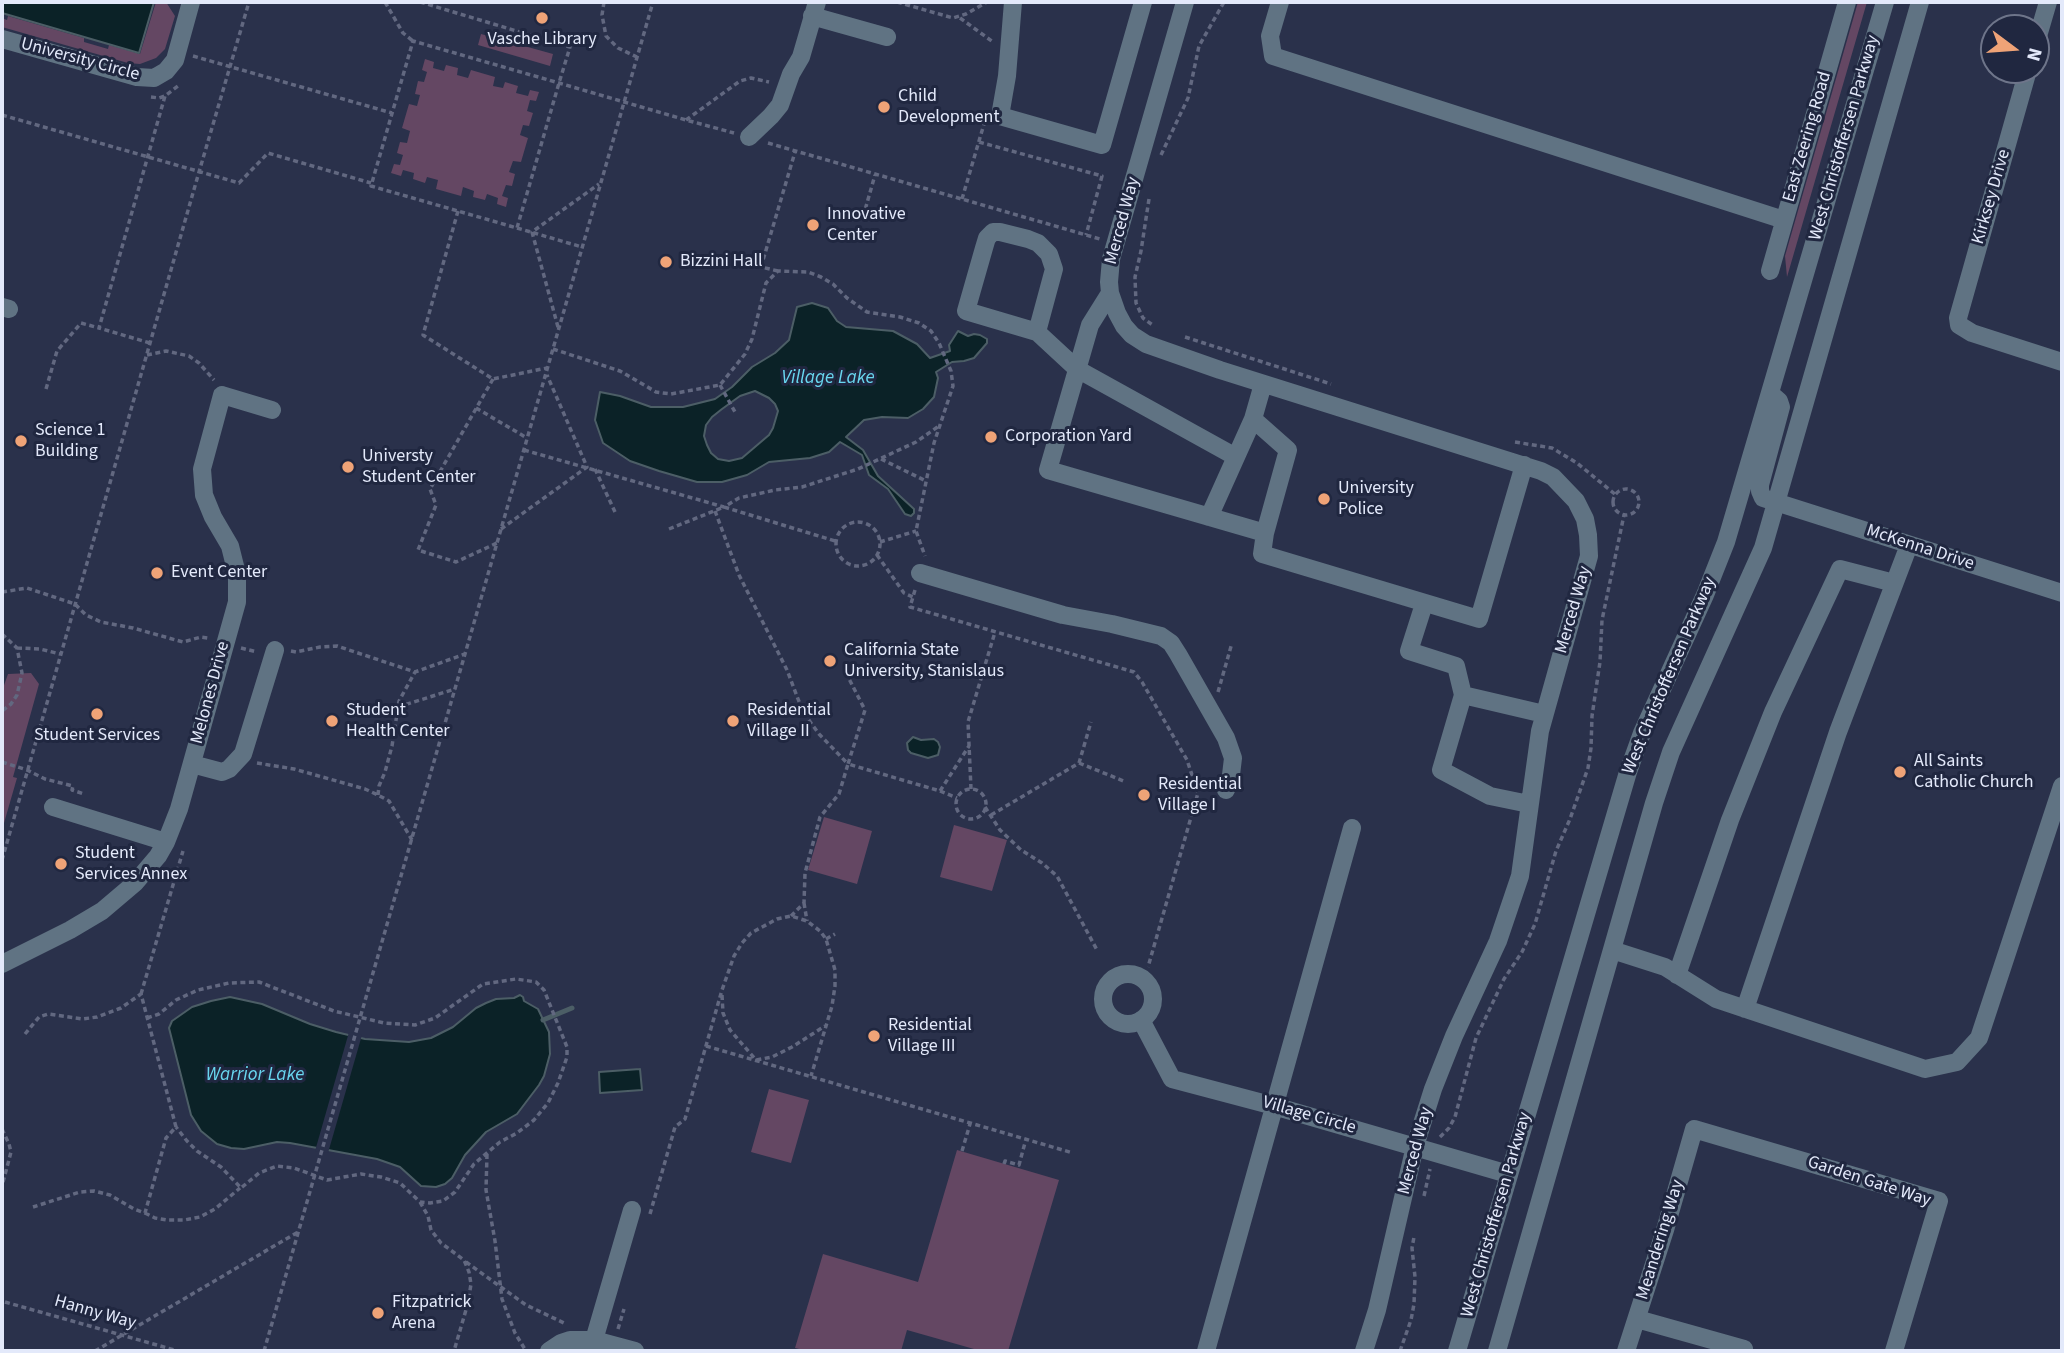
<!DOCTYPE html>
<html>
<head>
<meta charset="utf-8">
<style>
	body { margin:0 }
	#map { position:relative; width:2064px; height:1353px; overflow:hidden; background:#2a314b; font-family:"Source Sans 3",sans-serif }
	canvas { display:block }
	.frame { position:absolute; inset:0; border:4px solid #e3e9fa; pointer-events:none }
	.north { position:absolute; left:1980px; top:14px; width:70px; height:70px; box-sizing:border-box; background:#202740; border:2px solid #6e758a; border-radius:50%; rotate:106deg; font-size:19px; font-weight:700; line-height:28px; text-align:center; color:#e3e9fa }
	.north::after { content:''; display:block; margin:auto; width:24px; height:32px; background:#efa377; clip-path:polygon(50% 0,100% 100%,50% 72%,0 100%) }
</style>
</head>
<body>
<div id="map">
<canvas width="2064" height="1353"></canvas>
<div class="frame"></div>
<div class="north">N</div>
</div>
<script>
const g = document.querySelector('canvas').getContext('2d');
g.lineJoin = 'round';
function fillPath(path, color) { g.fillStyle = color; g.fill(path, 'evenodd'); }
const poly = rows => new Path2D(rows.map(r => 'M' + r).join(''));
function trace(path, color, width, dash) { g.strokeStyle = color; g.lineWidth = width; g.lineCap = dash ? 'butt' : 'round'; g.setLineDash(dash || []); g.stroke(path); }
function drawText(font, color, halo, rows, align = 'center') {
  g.font = font + ' "Source Sans 3",sans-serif'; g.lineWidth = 6; g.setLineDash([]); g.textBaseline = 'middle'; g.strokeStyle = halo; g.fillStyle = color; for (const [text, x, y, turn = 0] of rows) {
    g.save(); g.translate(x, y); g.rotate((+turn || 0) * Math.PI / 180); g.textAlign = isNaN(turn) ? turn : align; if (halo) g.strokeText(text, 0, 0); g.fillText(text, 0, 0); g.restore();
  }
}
const green = poly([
	[156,2,166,2,175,16,165,49,156,58,140,64,128,63,2,27,2,18,7,20,8,16,84,38,84,42,108,49,109,45,140,54],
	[1858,2,1867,2,1787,277,1785,256],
	[481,34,553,54,550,66,478,45],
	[425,59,434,62,433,68,444,71,446,65,458,68,457,75,468,78,471,70,495,77,493,86,503,88,505,82,518,86,516,93,528,96,530,90,539,92,536,101,530,100,527,111,533,113,529,126,523,125,520,135,528,138,521,162,513,161,509,172,515,174,512,186,506,185,502,196,508,198,506,207,497,204,498,198,487,194,485,200,473,197,474,191,463,187,461,196,436,189,438,180,427,177,425,183,413,179,414,173,403,170,401,176,391,173,394,164,400,165,403,155,397,153,400,142,407,143,410,131,402,128,409,104,417,106,420,95,415,94,418,81,424,82,427,72,422,70],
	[31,673,39,684,13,777,17,778,2,830,2,691,8,674],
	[824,817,872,831,857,884,808,870],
	[954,825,1007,840,992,891,940,877],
	[769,1089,809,1100,791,1163,751,1152],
	[957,1150,1059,1180,1008,1351,981,1351,907,1330,901,1351,808,1351,795,1348,823,1254,918,1282]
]);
const water = poly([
	[2,2,154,2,139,53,2,13,2,2],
	[812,303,828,308,837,321,846,327,893,331,917,344,930,358,950,351,949,345,958,331,968,336,974,334,980,335,987,339,987,343,974,358,964,361,952,362,936,372,938,378,934,397,923,409,908,418,882,417,864,420,846,437,863,450,878,476,914,509,914,513,911,516,905,514,888,489,869,475,862,455,840,442,829,452,810,458,769,462,747,475,722,482,697,482,659,471,630,461,603,443,595,420,600,392,620,396,651,407,683,407,715,399,732,387,752,367,775,353,789,340,797,307,812,303],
	[755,391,769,398,775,404,778,411,773,428,769,435,742,458,729,461,718,459,711,453,707,445,704,436,706,425,712,417,722,409,740,396,755,391],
	[913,737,921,740,934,739,938,742,940,747,938,755,928,758,911,753,908,750,907,743,913,737],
	[520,995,523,997,524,1001,538,1009,549,1032,550,1054,544,1076,539,1085,517,1114,486,1132,465,1155,452,1178,445,1184,436,1187,421,1186,400,1167,377,1159,290,1143,277,1142,244,1149,231,1148,217,1144,201,1131,191,1115,169,1028,172,1021,192,1007,211,1001,230,997,262,1004,310,1024,336,1032,365,1039,409,1042,431,1038,453,1027,476,1008,486,1003,496,999,514,998,520,995],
	[640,1069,642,1090,600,1093,599,1072,640,1069]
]);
const pier = poly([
	[349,1032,362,1035,328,1153,315,1151]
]);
const stream = poly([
	[543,1020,572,1008]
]);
const path = poly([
	[385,2,403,33,413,41],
	[420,2,570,47,563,70,559,83,517,228,371,186,413,41,559,83,686,120,734,133],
	[604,2,602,15,606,36,618,48,637,57],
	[897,2,953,18,966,14,987,2],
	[960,18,993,42],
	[193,56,392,113],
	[151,97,159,98,165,96,178,86],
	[2,115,239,183,268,153,371,183],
	[686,120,740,81,751,78,769,82],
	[979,142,1102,176,1086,235],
	[768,143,1100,239],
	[1161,155,1188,98,1199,46,1224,2],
	[962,199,984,124],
	[1149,199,1141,251,1135,277,1136,303,1143,318,1154,326],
	[458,211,423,335,493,379,547,368],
	[863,217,875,175],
	[517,228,582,247],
	[778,271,761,267,795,152],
	[558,327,532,232,599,184],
	[1185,337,1331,384],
	[150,343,99,328,165,96],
	[553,349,620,371,656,392,671,394,720,385,745,354,752,339,766,283,778,271,808,272,821,277,833,284,847,298,867,312,900,317,919,323,931,331,939,343,951,371,953,386,934,443,916,531,925,556],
	[147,355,166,351,189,356,199,363,214,380],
	[493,379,430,489,436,505,418,550,456,562,497,543],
	[720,385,735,412],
	[46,389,57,351,81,323,99,328],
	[476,408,527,438],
	[1515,442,1552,448,1577,463,1616,495],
	[524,450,724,507,739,498,775,490,802,487,858,469,916,442,939,426],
	[881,459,926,481],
	[595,469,615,512],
	'1613 502a13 13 0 1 1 26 0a13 13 0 1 1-26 0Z',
	[715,511,739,575,787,670,803,712,819,734,848,764,865,710,845,671],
	'836 544a22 22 0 1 1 44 0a22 22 0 1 1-44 0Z',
	[501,529,587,467,547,375],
	[669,529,724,507,835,541],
	[880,542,916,531],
	[877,555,904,593,913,597],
	[915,590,910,607,1134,672,1142,682,1187,760,1198,793,1148,967],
	[2,592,27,588,75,604,86,615,101,622,133,628,183,642,201,637,208,638],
	[2,634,17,648,22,673,17,695,11,704,2,711],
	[17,648,40,649,60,654],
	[241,648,257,652],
	[291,651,296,652,320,647,337,646,415,672,465,654],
	[1218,692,1232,643],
	[398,707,455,689],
	[2,762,27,770,45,779,73,786,72,790,84,794],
	[257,763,294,769,365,789,378,795,389,801,412,840],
	[1079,763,1126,782],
	[971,789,968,722,995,632],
	'956 804a15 15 0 1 1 30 0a15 15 0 1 1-30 0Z',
	[940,791,957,798],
	[378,795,379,786,385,772,392,746,399,701,415,672],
	[985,807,1000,830,1021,850,1042,863,1057,876,1097,950],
	[991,815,1079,763,1091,722],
	[2,860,199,172,249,2],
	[804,903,807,921],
	[791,916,804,903,805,873,820,817,839,794,848,764,940,791,969,746],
	[826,939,835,934],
	[141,994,183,851],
	[722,995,723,1013,730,1030,756,1060,772,1057,792,1047,825,1026],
	[147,1018,159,1014,176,1000,198,990,229,983,259,982,334,1011,384,1023,415,1025,435,1018,483,984,516,979,536,982,544,990,567,1047,567,1057,558,1083,548,1103,534,1120,517,1133,500,1142,474,1164,455,1192,443,1201,430,1203,420,1202,400,1183,381,1177,361,1174,327,1180,294,1168,277,1166,259,1173,241,1188,221,1167,197,1151,187,1141,176,1127],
	[25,1034,39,1017,48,1014,83,1019,97,1017,121,1008,141,994,176,1127,166,1138,145,1213,134,1209,110,1195,94,1191,80,1192,33,1207],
	[706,1046,1073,1153],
	[2,1129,9,1144,11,1152,2,1186],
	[1440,1137,1449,1128,1455,1117,1476,1038,1504,979,1522,952,1535,924,1556,851,1570,819,1588,768,1591,748,1592,716,1600,662,1602,620,1624,515],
	[962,1151,970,1124],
	[487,1154,486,1190,495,1241,502,1299,515,1333,526,1351],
	[1004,1164,1005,1161,1019,1165,1026,1139],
	[1424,1196,1430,1169],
	[420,1202,428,1216,431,1230,441,1243,464,1260,469,1272,471,1284,468,1303,454,1351],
	[145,1213,155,1218,167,1220,184,1220,200,1217,215,1209,240,1188],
	[650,1214,675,1127,685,1119,722,990,734,956,742,943,751,933,777,919,791,916,807,921,820,931,826,939,835,970,835,986,832,1006,811,1076],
	[466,1262,526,1305,564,1323],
	[5,1302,178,1351],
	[618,1329,624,1309],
	[95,1351,298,1232],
	[264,1351,653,2],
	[1400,1351,1411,1320,1414,1304,1415,1277,1412,1248,1414,1237]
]);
const minor = poly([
	[1013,2,1007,76,1000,116,1102,145,1143,2],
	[1185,2,1111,259,1109,282,1110,293,1117,313,1124,326,1132,335,1146,344,1220,370,1541,471,1553,477,1576,501,1585,519,1588,535,1589,556,1540,731,1520,876,1498,941,1454,1036,1433,1089,1415,1146,1377,1310,1364,1351],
	[1280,2,1270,36,1273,56,1784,220],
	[812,16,887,37],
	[2,39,137,77,154,78,166,71,175,60,191,2],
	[2036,43,2048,2],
	[2028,70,1958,318,1959,325,1972,333,2062,362],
	[749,137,771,116,780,105,791,74,801,57,817,2],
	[1770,271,1847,2],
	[1110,293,1090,325,1048,470,1265,533,1288,450,1253,419],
	[2,307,9,309],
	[1037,332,966,311,984,248,987,238,993,232,1000,232,1028,239,1038,243,1049,254,1054,269,1037,332,1077,369,1236,457],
	[1771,394,1779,401,1781,407,1760,485,1760,491,1763,498,2062,593],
	[1209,517,1253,419,1263,384],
	[1265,533,1262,554,1479,619,1524,465],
	[920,573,1063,615,1112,624,1161,636,1171,643,1178,654,1226,738,1233,758,1231,775,1226,790],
	[1424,604,1409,651,1456,666,1463,695,1441,770,1490,796,1529,804],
	[1463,695,1544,714],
	[192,764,222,772,229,769,243,754,275,650],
	[53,807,166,842],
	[1612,950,1665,967,1716,999,1925,1069,1957,1062,1979,1038,2062,786],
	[2,964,70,930,102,911,135,883,158,856,166,842,179,809,237,602,237,574,230,546,213,517,204,495,202,469,222,395,272,410],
	'1103 999a25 25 0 1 1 50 0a25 25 0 1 1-50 0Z',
	[1677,975,1730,820,1773,712,1840,569,1894,583],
	[1745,1009,1838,732,1909,545],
	[1141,1020,1172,1079,1274,1106,1508,1174],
	[632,1210,594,1340,635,1351],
	[1637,1319,1744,1349],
	[549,1351,561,1343,570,1340,594,1340],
	[1206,1351,1352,828],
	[1457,1351,1628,772,1642,733,1705,595,1726,542,1885,2],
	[1497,1351,1654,803,1671,752,1763,548,1920,2],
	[1626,1351,1665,1230,1694,1129,1939,1201,1894,1351]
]);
const markers = [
	[542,18,7,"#efa377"],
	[884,107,7,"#efa377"],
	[813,225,7,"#efa377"],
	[666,262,7,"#efa377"],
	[991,437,7,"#efa377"],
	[21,441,7,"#efa377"],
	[348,467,7,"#efa377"],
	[1324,499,7,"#efa377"],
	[157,573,7,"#efa377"],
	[830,661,7,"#efa377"],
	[97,714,7,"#efa377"],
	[332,721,7,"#efa377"],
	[733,721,7,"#efa377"],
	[1900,772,7,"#efa377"],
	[1144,795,7,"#efa377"],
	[61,864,7,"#efa377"],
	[874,1036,7,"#efa377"],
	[378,1313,7,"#efa377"]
];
const poiNames = [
	["Vasche Library",542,40,"center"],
	["Child",898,97],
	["Development",898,118],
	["Innovative",827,215],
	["Center",827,236],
	["Bizzini Hall",680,262],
	["Science 1",35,431],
	["Building",35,452],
	["Corporation Yard",1005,437],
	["Universty",362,457],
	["Student Center",362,478],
	["University",1338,489],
	["Police",1338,510],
	["Event Center",171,573],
	["California State",844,651],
	["University, Stanislaus",844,672],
	["Student",346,711],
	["Health Center",346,732],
	["Residential",747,711],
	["Village II",747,732],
	["Student Services",97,736,"center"],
	["All Saints",1914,762],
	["Catholic Church",1914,783],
	["Residential",1158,785],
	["Village I",1158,806],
	["Student",75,854],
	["Services Annex",75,875],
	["Residential",888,1026],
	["Village III",888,1047],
	["Fitzpatrick",392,1303],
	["Arena",392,1324]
];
const streetNames = [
	["University Circle",80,60,15],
	["East Zeering Road",1808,137,-74],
	["West Christoffersen Parkway",1845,138,-74],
	["Kirksey Drive",1992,197,-74],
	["Merced Way",1123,221,-75],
	["McKenna Drive",1920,548,18],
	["Merced Way",1574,610,-74],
	["West Christoffersen Parkway",1670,676,-67],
	["Melones Drive",211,693,-75],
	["Village Circle",1309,1116,16],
	["Merced Way",1416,1151,-75],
	["Garden Gate Way",1869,1182,18],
	["West Christoffersen Parkway",1497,1215,-74],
	["Meandering Way",1661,1240,-73],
	["Hanny Way",95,1313,16]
];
const waterNames = [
	["Village Lake",828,379],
	["Warrior Lake",255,1076]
];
fillPath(green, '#644763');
fillPath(water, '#0b2227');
trace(water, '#4c5e66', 2);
fillPath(pier, '#2a314b');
trace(stream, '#4c5e66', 5);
trace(path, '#626880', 3.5, [5, 3.5]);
trace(minor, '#607383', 18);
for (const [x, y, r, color] of markers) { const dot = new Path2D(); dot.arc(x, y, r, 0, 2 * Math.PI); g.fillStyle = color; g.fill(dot); trace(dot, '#202740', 2.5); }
drawText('18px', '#e3e9fa', '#202740', poiNames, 'left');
drawText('18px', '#e3e9fa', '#202740', streetNames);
drawText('italic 19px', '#69d7f0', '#202740', waterNames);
</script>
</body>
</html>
